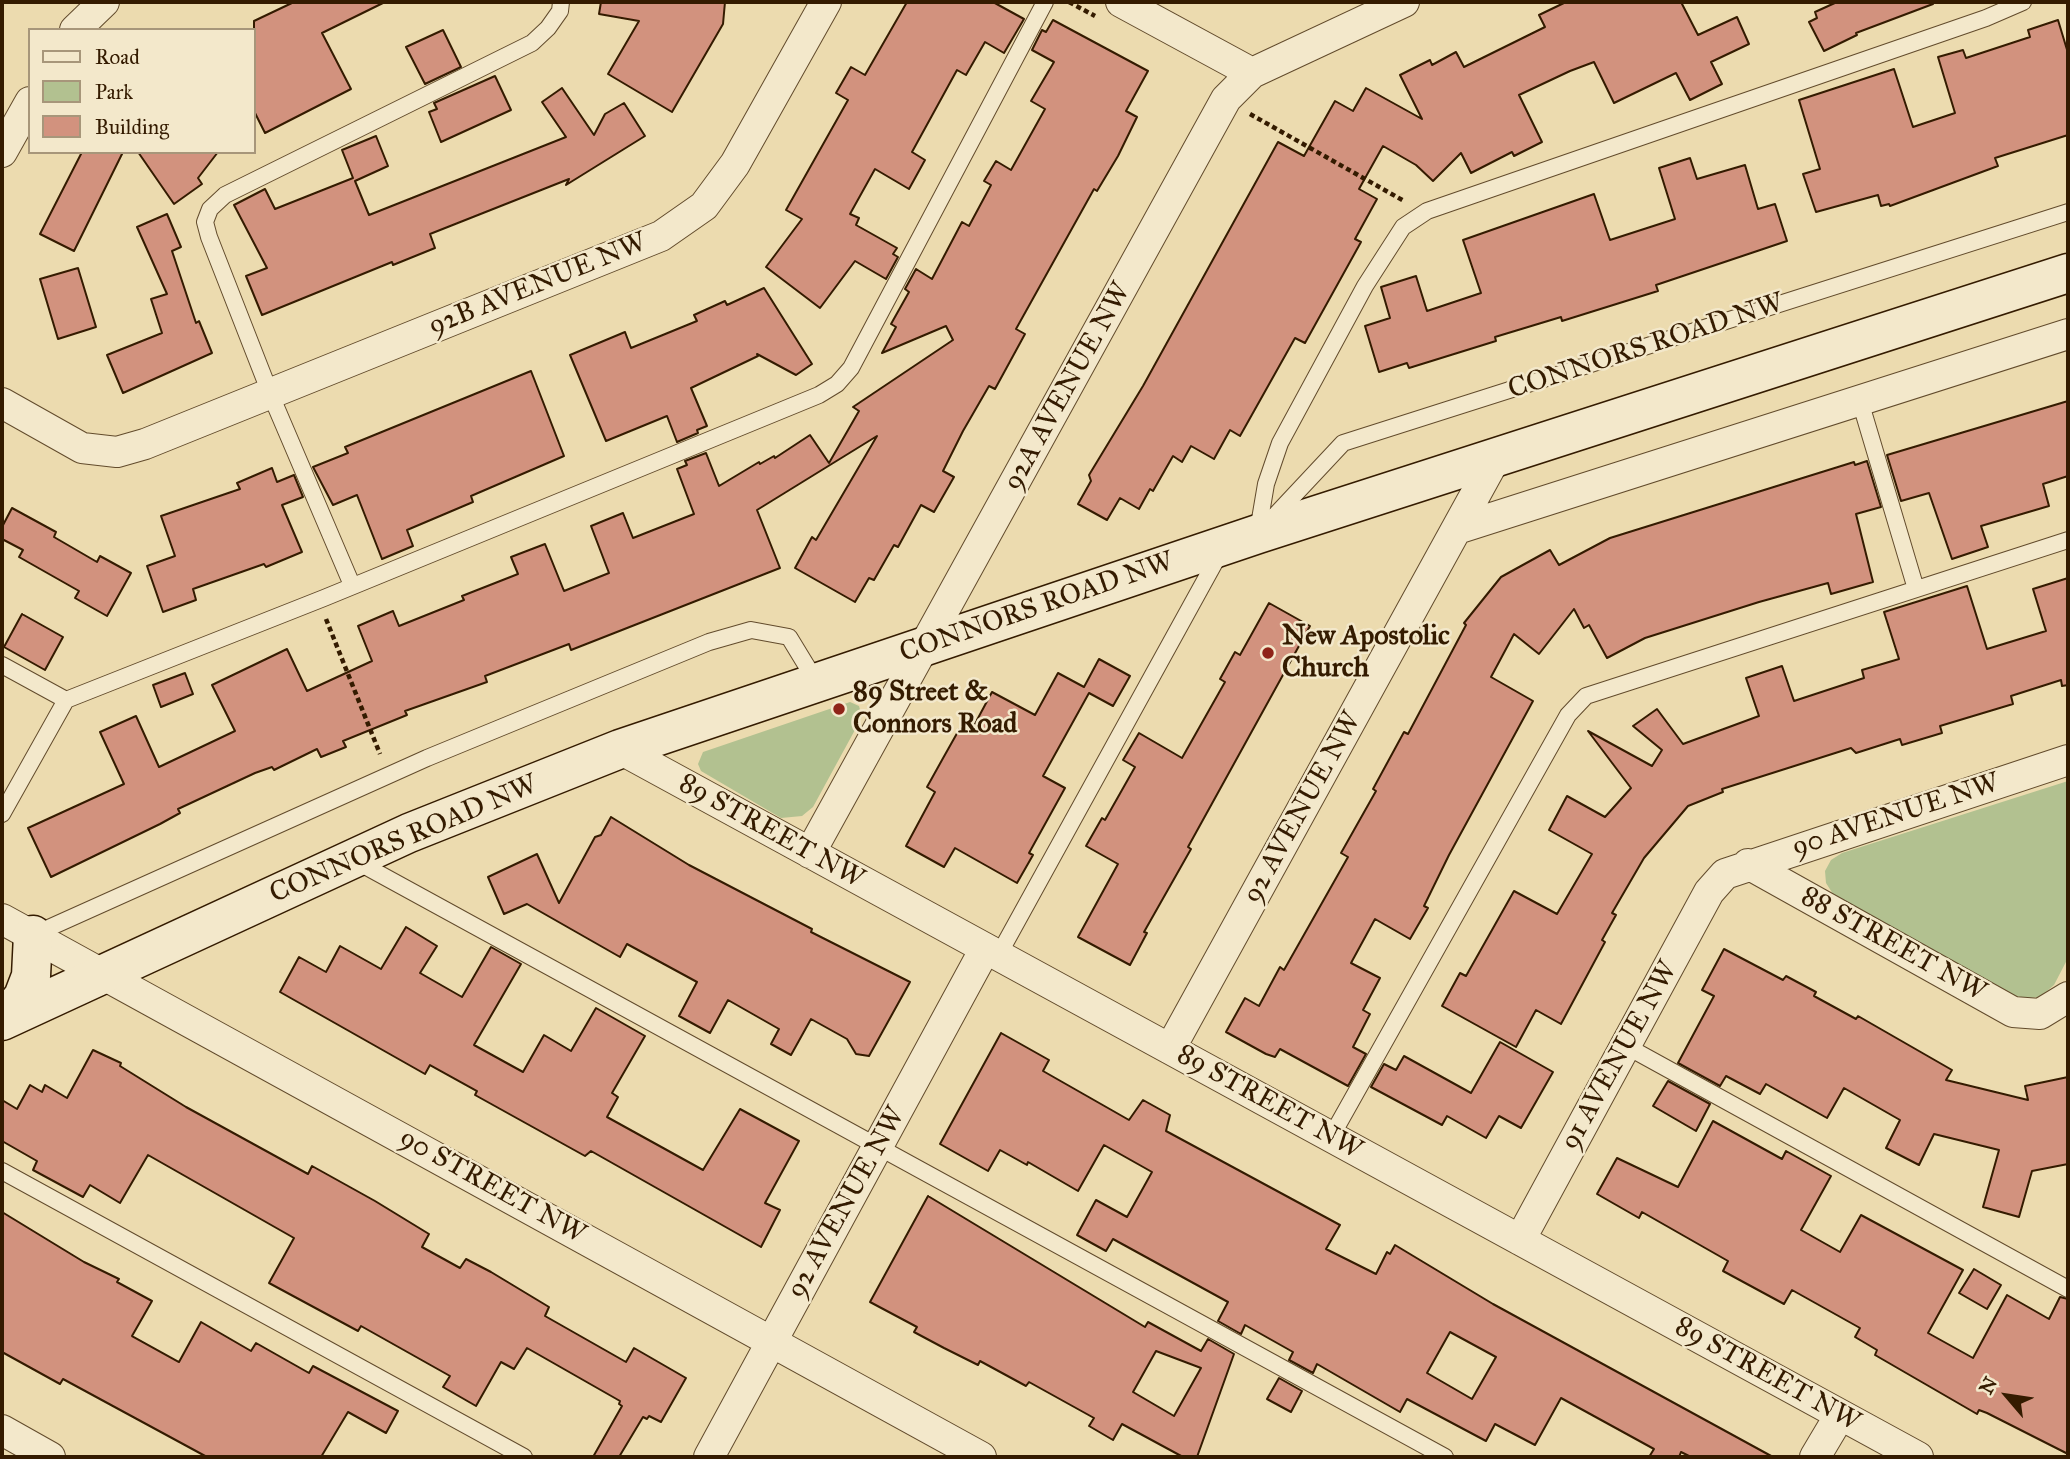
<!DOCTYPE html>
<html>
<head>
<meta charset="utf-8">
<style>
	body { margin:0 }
	#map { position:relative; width:2070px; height:1459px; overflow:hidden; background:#ecdbaf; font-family:"IM FELL Great Primer",serif }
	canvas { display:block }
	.frame { position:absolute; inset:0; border:4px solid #341b00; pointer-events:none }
	.legend { position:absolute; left:28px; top:28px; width:228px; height:126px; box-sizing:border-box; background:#f3e8cb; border:2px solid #a7967a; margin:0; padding:9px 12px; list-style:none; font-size:21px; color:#341b00 }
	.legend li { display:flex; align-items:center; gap:14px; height:35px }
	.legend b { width:35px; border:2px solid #a7967a }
	.north { position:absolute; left:1972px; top:1361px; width:70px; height:70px; -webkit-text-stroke:5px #f3e8cb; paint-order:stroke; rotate:299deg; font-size:19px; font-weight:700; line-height:28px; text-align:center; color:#341b00 }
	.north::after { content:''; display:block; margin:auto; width:24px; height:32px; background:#341b00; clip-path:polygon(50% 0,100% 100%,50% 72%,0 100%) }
</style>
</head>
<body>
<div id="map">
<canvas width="2070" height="1459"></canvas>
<div class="frame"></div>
<ul class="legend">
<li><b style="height:9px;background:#f3e8cb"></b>Road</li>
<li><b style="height:19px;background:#b2c190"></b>Park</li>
<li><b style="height:19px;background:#d2927e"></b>Building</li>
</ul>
<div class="north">N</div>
</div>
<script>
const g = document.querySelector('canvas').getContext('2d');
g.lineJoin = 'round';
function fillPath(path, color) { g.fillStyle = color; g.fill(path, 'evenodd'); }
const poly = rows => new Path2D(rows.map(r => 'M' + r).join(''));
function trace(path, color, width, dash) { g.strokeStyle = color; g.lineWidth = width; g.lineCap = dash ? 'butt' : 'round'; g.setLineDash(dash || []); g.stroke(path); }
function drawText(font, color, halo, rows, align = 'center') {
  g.font = font + ' "IM FELL Great Primer",serif'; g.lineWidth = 5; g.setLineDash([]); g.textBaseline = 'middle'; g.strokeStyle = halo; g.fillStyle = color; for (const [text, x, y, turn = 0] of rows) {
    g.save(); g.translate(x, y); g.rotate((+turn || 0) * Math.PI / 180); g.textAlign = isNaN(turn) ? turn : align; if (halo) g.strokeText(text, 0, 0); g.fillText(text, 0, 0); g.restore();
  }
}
const green = poly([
	[850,702,859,706,862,717,813,807,802,816,781,818,701,771,698,764,703,752],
	[2068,781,2068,958,2054,985,2040,997,2021,999,1833,894,1826,883,1825,871,1831,860,1842,853]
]);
const building = poly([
	[294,2,385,2,322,33,351,89,265,133,254,111,254,21,294,2],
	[601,2,725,2,723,24,672,112,608,74,639,21,599,14,601,2],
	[907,2,993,2,1024,19,1004,53,985,42,966,75,957,70,912,152,925,160,909,189,875,169,850,214,859,218,856,225,897,248,893,254,898,257,886,279,855,261,820,308,766,267,802,219,786,210,848,100,836,93,851,67,865,75,907,2],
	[1566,2,1681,2,1698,35,1737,17,1749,44,1711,62,1722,84,1690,100,1676,73,1614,103,1594,62,1570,71,1519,95,1542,142,1514,156,1512,152,1471,173,1461,153,1433,181,1416,165,1383,146,1359,189,1377,199,1355,239,1361,242,1305,343,1295,338,1240,436,1230,430,1214,459,1191,446,1182,462,1173,456,1153,491,1150,489,1139,509,1120,498,1107,520,1078,504,1091,481,1089,475,1143,386,1278,142,1304,156,1335,101,1353,111,1366,88,1422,119,1400,75,1430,60,1432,65,1456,52,1464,67,1545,27,1539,15,1566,2],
	[1837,2,1932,2,1933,4,1856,33,1857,35,1824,51,1809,22,1817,18,1815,12,1837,2],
	[1053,20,1148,71,1126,111,1137,117,1118,156,1097,191,1094,189,1016,329,1025,334,995,389,989,386,963,431,943,471,954,477,934,512,921,505,898,547,894,545,874,580,869,578,855,602,795,568,812,537,816,540,877,436,757,510,780,568,571,650,569,644,485,676,487,682,405,711,407,715,343,741,346,747,321,757,317,749,274,770,272,767,255,773,178,809,180,813,160,824,51,877,28,828,124,784,100,732,136,716,159,767,235,731,212,685,287,649,307,691,372,661,358,626,393,611,399,626,464,600,462,596,518,574,511,557,545,544,564,591,609,573,591,526,623,513,633,538,694,514,677,469,687,465,685,461,706,453,719,486,759,462,760,464,774,456,775,458,810,435,829,463,859,411,853,407,953,340,946,326,882,353,896,327,891,324,909,292,905,289,916,269,932,279,962,222,969,226,991,185,984,181,996,161,1011,170,1045,109,1031,101,1054,62,1032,50,1042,30,1046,32,1053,20],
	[2058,20,2068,53,2068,135,1995,158,1998,166,1890,206,1889,204,1881,206,1878,195,1816,212,1803,174,1820,169,1799,100,1894,69,1913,127,1955,113,1938,57,1963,50,1966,58,2030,37,2028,30,2058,20],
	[443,30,461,67,425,84,406,47,443,30],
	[495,76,511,110,441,142,429,112,437,109,434,103,495,76],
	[562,88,594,135,605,114,624,103,645,136,566,185,569,179,430,234,435,248,393,265,392,262,262,315,246,276,267,268,234,205,265,189,275,209,353,178,342,150,376,136,388,166,355,181,369,215,566,137,542,102,562,88],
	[82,152,123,152,74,251,40,234,82,152],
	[138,152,218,152,198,178,202,184,174,204,138,152],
	[1690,158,1697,179,1745,165,1758,209,1775,204,1787,241,1656,285,1658,291,1562,321,1561,317,1495,337,1496,341,1409,368,1407,363,1379,372,1365,326,1390,318,1381,287,1416,276,1427,311,1481,293,1463,240,1594,194,1610,240,1675,219,1659,168,1690,158],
	[167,214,181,247,172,251,196,323,199,321,212,353,123,393,107,355,162,333,151,299,167,294,137,227,167,214],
	[78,268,96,327,58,339,40,279,78,268],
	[764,288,812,364,796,375,757,354,758,356,691,388,707,426,697,430,698,433,677,442,667,416,606,441,570,355,625,332,631,348,697,321,694,315,725,301,727,305,764,288],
	[531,371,564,456,471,496,473,502,407,530,413,546,382,559,357,495,333,505,313,467,348,453,345,447,531,371],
	[2068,401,2068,476,2043,484,2049,506,1981,526,1988,547,1952,559,1929,493,1901,501,1887,455,2068,401],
	[1867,461,1881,507,1856,514,1873,582,1831,594,1828,583,1759,602,1645,638,1607,658,1589,625,1584,628,1574,609,1539,654,1514,634,1491,677,1533,701,1449,855,1424,906,1428,908,1410,939,1375,919,1351,963,1380,978,1363,1010,1370,1014,1353,1047,1366,1054,1348,1086,1280,1049,1275,1057,1266,1054,1226,1032,1245,998,1259,1006,1280,967,1284,970,1348,857,1341,853,1376,791,1373,789,1404,732,1408,734,1466,625,1464,623,1501,577,1550,550,1559,565,1610,538,1854,462,1855,465,1867,461],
	[272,468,277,482,294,475,303,497,282,505,302,552,266,567,264,564,193,589,196,600,163,612,147,566,175,556,161,516,240,489,237,483,272,468],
	[12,508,56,532,54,537,97,562,100,556,131,573,107,616,75,598,79,591,19,557,23,550,2,539,2,527,12,508],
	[2068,578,2068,685,2062,686,2061,680,2011,696,2013,704,1940,726,1942,733,1902,745,1900,739,1856,753,1851,748,1722,789,1723,792,1688,806,1644,858,1612,913,1616,915,1602,940,1605,942,1561,1024,1536,1010,1516,1047,1442,1006,1460,973,1466,976,1514,891,1557,914,1592,854,1549,830,1567,796,1605,817,1631,788,1588,731,1652,766,1662,750,1633,726,1657,709,1683,744,1759,716,1746,678,1782,666,1794,701,1864,678,1862,670,1899,659,1884,612,1967,586,1987,649,2046,631,2033,589,2068,578],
	[1269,603,1310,626,1188,847,1191,849,1144,932,1147,933,1130,965,1078,937,1118,864,1086,846,1102,818,1105,820,1135,767,1123,760,1139,733,1182,758,1225,682,1220,679,1235,652,1240,655,1269,603],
	[22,614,63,637,45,670,4,647,22,614],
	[1099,659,1130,676,1113,706,1089,693,1043,776,1065,788,1029,853,1033,855,1017,883,955,848,944,867,906,846,935,792,927,787,942,760,960,728,970,733,992,692,1035,715,1058,673,1084,687,1099,659],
	[185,673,193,694,161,707,153,685,185,673],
	[611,817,689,865,812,929,811,932,910,982,869,1056,856,1054,847,1039,811,1019,791,1055,771,1044,779,1029,728,1000,710,1033,679,1016,697,982,627,944,620,957,527,904,504,914,488,877,537,854,559,903,595,837,601,835,611,817],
	[406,927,437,946,420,973,462,997,491,947,521,964,474,1045,523,1072,544,1035,571,1051,596,1008,645,1036,612,1093,618,1097,607,1117,703,1170,740,1109,799,1141,765,1203,780,1210,761,1247,591,1151,585,1156,475,1095,477,1091,430,1065,425,1074,280,992,299,957,326,972,340,946,381,969,406,927],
	[1724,949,1783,980,1786,976,1816,992,1814,996,1856,1019,1858,1016,1952,1070,1946,1080,2028,1100,2025,1086,2068,1077,2068,1164,2032,1171,2019,1217,1983,1207,1999,1150,1934,1134,1919,1165,1886,1148,1900,1120,1844,1088,1827,1118,1766,1084,1760,1094,1726,1076,1720,1086,1678,1063,1714,996,1702,990,1724,949],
	[1001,1033,1049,1060,1043,1071,1129,1120,1143,1100,1170,1115,1166,1131,1340,1225,1326,1249,1376,1274,1387,1252,1390,1254,1395,1245,1493,1304,1773,1457,1691,1457,1681,1452,1679,1457,1649,1457,1654,1449,1561,1398,1535,1445,1495,1424,1486,1441,1407,1399,1400,1412,1317,1364,1313,1373,1289,1360,1293,1352,1245,1325,1241,1334,1218,1321,1228,1302,1113,1239,1106,1251,1077,1235,1096,1200,1127,1217,1152,1172,1104,1145,1078,1191,1028,1162,1027,1165,1000,1150,988,1171,940,1144,1001,1033],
	[1450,1332,1496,1357,1472,1399,1427,1373,1450,1332],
	[1500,1042,1553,1072,1521,1128,1499,1116,1486,1138,1447,1116,1442,1125,1371,1087,1384,1064,1396,1070,1404,1056,1471,1093,1500,1042],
	[93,1050,121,1063,120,1066,186,1107,308,1174,312,1166,375,1201,429,1234,422,1247,460,1268,466,1259,491,1272,549,1307,545,1316,626,1362,634,1348,686,1378,661,1422,649,1416,647,1419,643,1417,619,1457,593,1457,622,1406,619,1404,620,1401,527,1348,514,1369,501,1362,476,1406,443,1387,450,1376,361,1326,358,1331,269,1283,294,1238,148,1155,120,1203,90,1185,83,1197,33,1170,37,1161,2,1141,2,1100,17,1109,30,1085,42,1092,45,1085,67,1098,93,1050],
	[1668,1081,1710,1104,1696,1131,1653,1106,1668,1081],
	[1713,1121,1782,1159,1786,1151,1831,1176,1801,1230,1840,1252,1861,1215,1963,1270,1928,1333,1973,1358,2007,1295,2049,1319,2060,1297,2068,1299,2068,1454,1987,1413,1979,1410,1977,1414,1875,1355,1877,1350,1855,1337,1860,1328,1792,1290,1784,1304,1723,1271,1728,1261,1642,1212,1639,1218,1597,1194,1617,1158,1678,1187,1713,1121],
	[928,1196,1145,1327,1148,1322,1201,1351,1208,1339,1234,1354,1197,1457,1183,1457,1122,1424,1113,1440,1089,1426,1094,1418,1029,1382,1026,1386,980,1361,978,1365,944,1348,914,1332,917,1327,870,1302,928,1196],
	[1156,1351,1201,1368,1174,1416,1133,1392,1156,1351],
	[2,1212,84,1262,119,1279,117,1282,152,1301,132,1336,179,1362,201,1322,251,1351,256,1343,309,1373,313,1366,398,1411,386,1433,348,1412,321,1457,207,1457,63,1379,60,1384,2,1352,2,1212],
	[1974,1269,2001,1285,1987,1309,1959,1293,1974,1269],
	[1279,1378,1302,1391,1291,1412,1267,1399,1279,1378]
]);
const path = poly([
	[1069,2,1095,16],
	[1250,114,1404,201],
	[326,619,380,754]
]);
const service = poly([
	[1860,401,1916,589],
	[1269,522,1343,443,2068,212],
	[1258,531,1266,484,1280,443,1365,286,1403,227,1427,211,1986,18,2023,2],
	[352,585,270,393,209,237,205,222,210,209,225,195,532,43,548,28,560,11,561,2],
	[2,665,66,700],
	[2,814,66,700,324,598,819,395,837,384,851,368,1045,2],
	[354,860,1445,1457],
	[33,935,427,758,709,642,751,630,789,637,817,683],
	[998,956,1220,553],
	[1626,1046,2068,1289],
	[1331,1137,1568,715,1586,696,2068,540],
	[2,1171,524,1457]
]);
const minor = poly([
	[1121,2,1252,73],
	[75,30,104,2],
	[2,152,30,102],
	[2,403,82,448,117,452,145,444,661,236,704,206,735,164,826,2],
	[1457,529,2068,334],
	[620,749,1918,1457],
	[810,853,1226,99,1252,73,1404,2],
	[1748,864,2013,1012,2040,1014,2068,997],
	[2,919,981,1457],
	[1170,1049,1496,457],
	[1520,1240,1709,892,1725,874,2068,760],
	[2,1430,50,1457],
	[709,1457,985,949],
	[1815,1457,1840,1415]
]);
const secondary = poly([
	[4,1020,23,997,31,976,33,935],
	[2,1021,409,833,620,749,1258,534,2068,273]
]);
const markers = [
	[1268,653,7,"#8f2418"],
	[839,709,7,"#8f2418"]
];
const streetNames = [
	["92B AVENUE NW",538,285,-22],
	["CONNORS ROAD NW",1646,347,-18],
	["92A AVENUE NW",1068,387,-61],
	["CONNORS ROAD NW",1037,608,-19],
	["92 AVENUE NW",1303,808,-61],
	["90 AVENUE NW",1896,816,-18],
	["89 STREET NW",771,832,29],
	["CONNORS ROAD NW",404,840,-23],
	["88 STREET NW",1893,945,29],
	["91 AVENUE NW",1620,1056,-61],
	["89 STREET NW",1269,1103,29],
	["90 STREET NW",492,1187,29],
	["92 AVENUE NW",847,1203,-61],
	["89 STREET NW",1767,1375,29]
];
const poiNames = [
	["New Apostolic",1282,637],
	["Church",1282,669],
	["89 Street &",853,693],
	["Connors Road",853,725]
];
fillPath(green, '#b2c190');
fillPath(building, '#d2927e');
trace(building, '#341b00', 2);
trace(service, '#624b2c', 18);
trace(minor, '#624b2c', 32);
trace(secondary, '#341b00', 41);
trace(path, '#341b00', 4.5, [5, 3.5]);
trace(service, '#f3e8cb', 16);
trace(minor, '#f3e8cb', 30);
trace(secondary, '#f3e8cb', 38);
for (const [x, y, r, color] of markers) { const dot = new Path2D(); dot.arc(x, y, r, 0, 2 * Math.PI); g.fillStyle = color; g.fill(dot); trace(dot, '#f3e8cb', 2.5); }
drawText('28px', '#341b00', '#f3e8cb', streetNames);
drawText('bold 28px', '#341b00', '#f3e8cb', poiNames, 'left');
</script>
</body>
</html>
